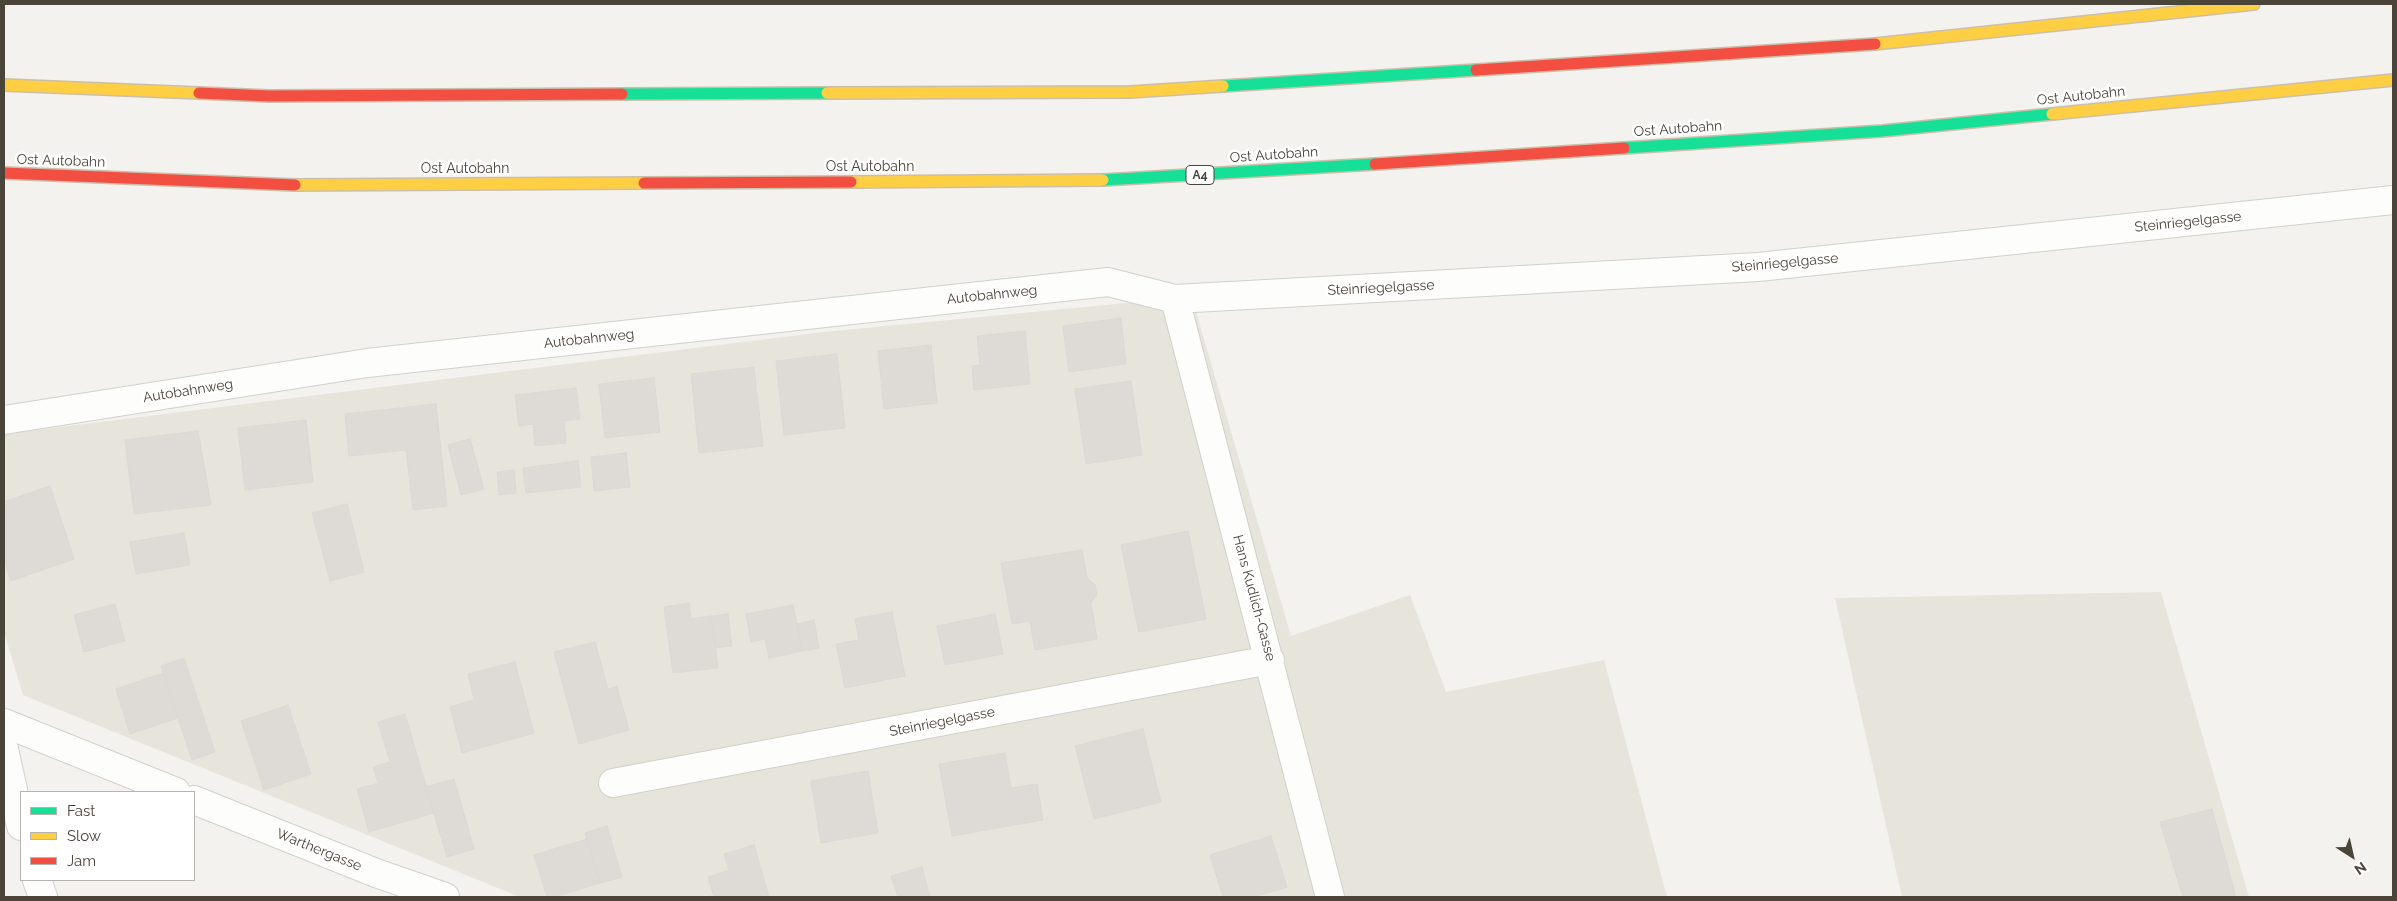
<!DOCTYPE html>
<html>
<head>
<meta charset="utf-8">
<style>
	body { margin:0 }
	#map { position:relative; width:2397px; height:901px; overflow:hidden; background:#f4f2ee; font-family:Raleway,sans-serif }
	canvas { display:block }
	.frame { position:absolute; inset:0; border:5px solid #4b4439; pointer-events:none }
	.legend { position:absolute; left:20px; top:791px; width:175px; height:90px; box-sizing:border-box; background:#fff; border:1px solid #b7b4b0; margin:0; padding:6px 9px; list-style:none; font-size:15px; color:#4b4439 }
	.legend li { display:flex; align-items:center; gap:10px; height:25px }
	.legend b { width:25px; border:1px solid #b7b4b0 }
	.north { position:absolute; left:2327px; top:831px; width:50px; height:50px; -webkit-text-stroke:4px #fff; paint-order:stroke; rotate:145deg; font-size:14px; font-weight:700; line-height:20px; text-align:center; color:#4b4439 }
	.north::after { content:''; display:block; margin:auto; width:18px; height:22px; background:#4b4439; clip-path:polygon(50% 0,100% 100%,50% 72%,0 100%) }
</style>
</head>
<body>
<div id="map">
<canvas width="2397" height="901"></canvas>
<div class="frame"></div>
<ul class="legend">
<li><b style="height:6px;background:#16e098"></b>Fast</li>
<li><b style="height:6px;background:#ffcf43"></b>Slow</li>
<li><b style="height:6px;background:#f24e42"></b>Jam</li>
</ul>
<div class="north">N</div>
</div>
<script>
const g = document.querySelector('canvas').getContext('2d');
g.lineJoin = 'round';
function fillPath(path, color) { g.fillStyle = color; g.fill(path, 'evenodd'); }
const poly = rows => new Path2D(rows.map(r => 'M' + r).join(''));
function trace(path, color, width, dash) { g.strokeStyle = color; g.lineWidth = width; g.lineCap = dash ? 'butt' : 'round'; g.setLineDash(dash || []); g.stroke(path); }
function drawText(font, color, halo, rows, align = 'center') {
  g.font = font + ' Raleway,sans-serif'; g.lineWidth = 5; g.setLineDash([]); g.textBaseline = 'middle'; g.strokeStyle = halo; g.fillStyle = color; for (const [text, x, y, turn = 0] of rows) {
    g.save(); g.translate(x, y); g.rotate((+turn || 0) * Math.PI / 180); g.textAlign = isNaN(turn) ? turn : align; if (halo) g.strokeText(text, 0, 0); g.fillText(text, 0, 0); g.restore();
  }
}
const residential = poly([
	[1137,302,1196,312,1291,636,1410,595,1446,692,1604,660,1667,897,520,897,23,695,4,632,4,434,824,332],
	[2161,592,2249,897,1902,897,1835,598]
]);
const building = poly([
	[1121,318,1126,364,1069,372,1063,326,1121,318],
	[1025,331,1030,384,974,390,972,366,980,365,977,336,1025,331],
	[931,345,937,403,884,409,878,351,931,345],
	[837,354,845,428,784,435,776,361,837,354],
	[754,367,763,446,699,453,691,374,754,367],
	[654,378,660,432,605,438,599,384,654,378],
	[1131,381,1142,455,1086,464,1075,389,1131,381],
	[576,388,580,419,564,421,566,443,535,446,533,424,519,426,515,395,576,388],
	[436,404,447,506,413,510,406,450,349,456,345,414,436,404],
	[306,420,313,482,245,490,238,428,306,420],
	[198,431,211,505,134,514,125,440,198,431],
	[470,439,484,489,461,495,448,445,470,439],
	[626,453,630,487,594,491,591,457,626,453],
	[578,461,581,487,526,493,523,468,578,461],
	[514,470,516,493,499,495,497,472,514,470],
	[50,486,74,559,11,581,4,559,4,502,50,486],
	[347,504,364,572,330,581,312,513,347,504],
	[1188,531,1206,619,1139,632,1121,545,1188,531],
	[184,533,190,565,136,574,130,542,184,533],
	[1082,550,1087,578,1095,585,1097,595,1091,603,1097,639,1035,650,1030,621,1012,624,1001,563,1082,550],
	[689,603,691,619,711,616,718,668,673,673,664,607,689,603],
	[115,604,125,641,84,652,74,615,115,604],
	[793,605,802,651,769,658,765,639,751,642,746,614,793,605],
	[892,612,905,676,845,688,836,644,859,640,855,619,892,612],
	[728,614,732,646,715,648,711,616,728,614],
	[995,614,1003,654,945,665,937,626,995,614],
	[814,620,819,648,802,651,797,624,814,620],
	[595,642,608,689,617,686,629,730,579,744,554,652,595,642],
	[184,658,215,752,192,760,161,666,184,658],
	[515,662,534,733,462,753,450,707,474,700,468,674,515,662],
	[163,673,178,718,130,734,116,689,163,673],
	[288,705,311,774,264,790,241,721,288,705],
	[405,714,434,813,369,832,357,789,378,783,373,767,390,762,378,722,405,714],
	[1143,729,1161,802,1094,819,1075,746,1143,729],
	[1005,753,1011,788,1037,784,1043,820,952,836,939,764,1005,753],
	[868,771,878,833,821,843,811,781,868,771],
	[454,779,474,849,447,857,426,787,454,779],
	[2212,809,2236,897,2183,897,2160,822,2212,809],
	[607,826,622,877,600,883,585,833,607,826],
	[1271,836,1287,887,1254,897,1223,897,1210,855,1271,836],
	[587,839,600,883,554,897,547,897,534,855,587,839],
	[754,845,769,897,714,897,708,877,729,870,724,854,754,845],
	[922,867,930,897,898,897,891,876,922,867]
]);
const street = poly([
	[1175,299,1330,897],
	[4,420,367,363,1108,282,1175,299,1758,267,2393,200],
	[4,723,176,792],
	[4,749,21,826],
	[613,783,1270,660],
	[194,800,376,873,445,897],
	[37,880,43,897]
]);
const fast = poly([
	[1223,86,1476,70],
	[622,94,827,93],
	[1624,148,1882,131,2052,114],
	[1103,180,1375,164]
]);
const slow = poly([
	[1875,44,2254,4],
	[4,85,199,93],
	[827,93,1130,92,1223,86],
	[2052,114,2393,80],
	[851,182,1103,180],
	[295,185,644,183]
]);
const jam = poly([
	[1476,70,1875,44],
	[199,93,269,96,622,94],
	[1375,164,1624,148],
	[4,173,295,185],
	[644,183,851,182]
]);
const shields = [
	[1200,175,28]
];
const shieldNames = [
	["A4",1200,175]
];
const streetNames = [
	["Ost Autobahn",2081,96,-6],
	["Ost Autobahn",1678,129,-4],
	["Ost Autobahn",1274,155,-4],
	["Ost Autobahn",61,161,2],
	["Ost Autobahn",870,167],
	["Ost Autobahn",465,169],
	["Steinriegelgasse",2188,222,-6],
	["Steinriegelgasse",1785,263,-5],
	["Steinriegelgasse",1381,288,-3],
	["Autobahnweg",992,295,-6],
	["Autobahnweg",589,339,-6],
	["Autobahnweg",188,391,-9],
	["Hans Kudlich-Gasse",1254,598,75],
	["Steinriegelgasse",942,722,-11],
	["Warthergasse",319,850,22]
];
fillPath(residential, '#e7e4dc');
fillPath(building, '#dedbd6');
trace(building, '#dcd9d4', 1);
trace(street, '#d2d0cb', 30);
trace(fast, '#ccbfa9', 14);
trace(slow, '#ccbfa9', 14);
trace(jam, '#ccbfa9', 14);
trace(street, '#fdfdfc', 28);
trace(fast, '#16e098', 11);
trace(slow, '#ffcf43', 11);
trace(jam, '#f24e42', 11);
for (const [x, y, w] of shields) { const box = new Path2D(); box.roundRect(x - w / 2, y - 9.5, w, 19, 4); g.fillStyle = '#fff'; g.fill(box); trace(box, '#4b4439', 1); }
drawText('bold 12px', '#4b4439', null, shieldNames);
drawText('14px', '#4b4439', '#fff', streetNames);
</script>
</body>
</html>
